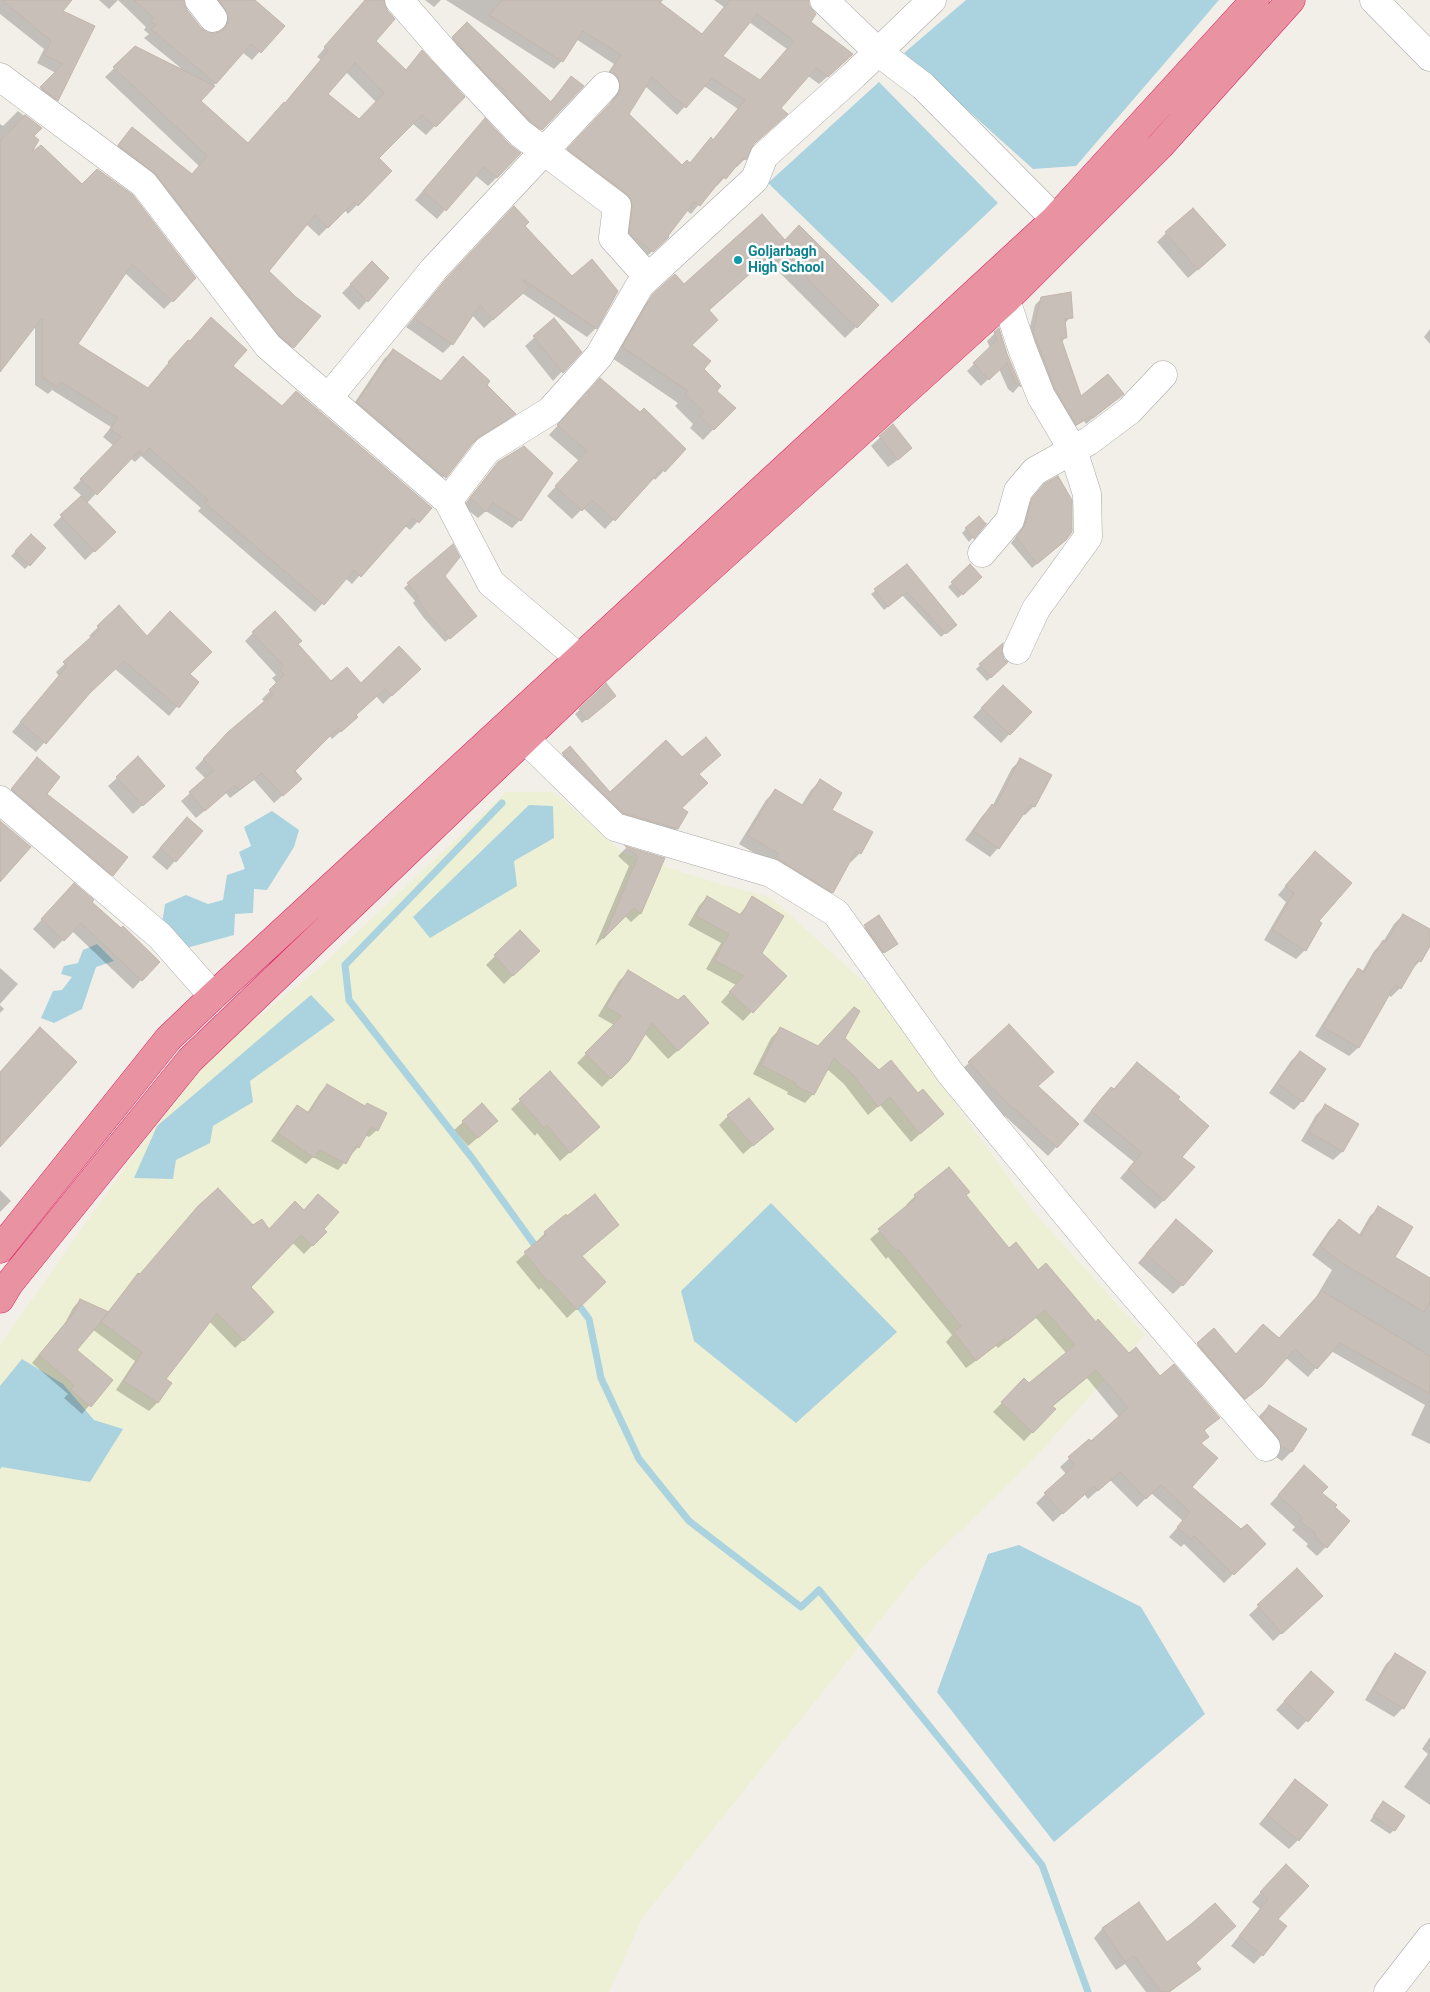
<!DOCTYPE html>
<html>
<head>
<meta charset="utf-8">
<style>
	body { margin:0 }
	canvas { display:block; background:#f2efe9 }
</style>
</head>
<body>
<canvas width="1430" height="1992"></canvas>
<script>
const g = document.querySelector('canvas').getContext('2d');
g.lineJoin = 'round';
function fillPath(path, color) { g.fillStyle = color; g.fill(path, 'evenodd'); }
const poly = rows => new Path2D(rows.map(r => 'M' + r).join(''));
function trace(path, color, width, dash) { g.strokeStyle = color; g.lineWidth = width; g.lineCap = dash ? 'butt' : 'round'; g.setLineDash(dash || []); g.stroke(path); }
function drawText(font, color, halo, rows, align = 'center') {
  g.font = font + ' Roboto,sans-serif'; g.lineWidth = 5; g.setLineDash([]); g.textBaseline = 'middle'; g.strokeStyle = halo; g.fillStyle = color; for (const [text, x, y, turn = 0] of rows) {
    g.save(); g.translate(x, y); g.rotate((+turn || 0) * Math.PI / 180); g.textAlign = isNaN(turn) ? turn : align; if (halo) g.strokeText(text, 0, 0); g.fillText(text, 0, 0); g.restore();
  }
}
const farmland = poly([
	[506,792,554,792,623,853,720,884,770,897,874,991,1032,1210,1145,1335,1031,1462,921,1569,643,1917,609,1992,0,1992,0,1345,128,1163,209,1056,318,969]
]);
const water = poly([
	[966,0,1219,0,1076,166,1033,169,904,53],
	[879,82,998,203,892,303,768,183],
	[529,805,553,806,554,838,514,861,517,886,430,938,413,917],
	[272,811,299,830,294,847,267,890,254,889,253,913,235,914,234,935,183,949,161,930,165,904,186,895,208,904,223,900,227,875,245,869,239,852,251,846,244,827],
	[97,944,114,961,96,967,82,1009,54,1023,41,1018,53,991,62,990,72,977,61,974,64,966,78,963,83,950],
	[311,995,335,1020,250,1081,253,1102,213,1126,210,1143,176,1160,173,1179,134,1178,157,1126],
	[771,1203,897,1332,796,1423,694,1341,681,1291],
	[22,1359,63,1384,94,1420,123,1429,90,1482,2,1467,0,1469,0,1386],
	[1019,1545,1141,1607,1205,1714,1054,1842,937,1692,988,1554]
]);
const shadow = poly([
	[0,0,70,0,61,11,93,27,57,100,49,108,33,96,56,73,37,63,44,49,0,14],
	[99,0,118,0,109,9],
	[118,0,183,0,186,10,200,29,207,34,220,33,221,25,204,0,242,0,283,26,252,60,242,52,199,102,247,144,284,104,321,60,317,57,365,0,382,0,375,41,405,71,422,52,463,97,426,135,412,123,377,158,357,205,348,214,345,210,319,236,306,224,267,271,293,347,284,356,110,154,132,129,192,175,199,166,105,77,135,48,182,69,144,38,149,34,144,30,146,27],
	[346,72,377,103,359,121,327,94],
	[425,0,441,0,434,7],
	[446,0,663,0,660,4,702,35,724,7,714,0,783,0,809,22,844,62,819,84,808,76,779,108,752,145,745,159,737,167,735,166,717,186,715,185,691,214,686,210,659,245,644,259,622,241,625,216,560,158,609,106,612,99,612,90,603,80,614,64,576,39,562,61,554,69],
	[749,22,787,49,759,81,721,56],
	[645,86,677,115,704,86,738,109,713,140,711,139,689,164,682,166,627,114],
	[467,24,550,102,572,77,541,129,533,138,444,47],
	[18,111,40,128,32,136,37,140,31,157,172,301,164,309,125,273,76,344,147,389,180,349,231,366,282,407,430,508,410,530,404,525,352,584,345,578,315,612,198,511,201,508,141,456,135,462,130,458,87,503,114,532,85,560,53,525,82,496,73,488,114,446,103,437,111,427,52,390,48,394,35,385,35,326,0,368,0,124,3,126],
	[476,129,497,177,488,186,475,175,437,219,415,200],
	[505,217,523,226,572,277,617,291,596,328,587,337,522,293,484,328,472,315,452,344,443,353,406,327,437,290],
	[1166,233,1216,254,1188,278,1157,242],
	[785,241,878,305,845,338,766,259,708,311,690,345,716,391,734,408,703,440,690,428,693,424,675,406,678,403,612,358,642,307,653,296,684,285],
	[372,263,367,301,359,310,342,293],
	[1042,298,1071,317,1064,324,1066,337,1061,343,1080,398,1115,400,1086,424,1084,421,1069,430,1027,340,1035,305],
	[554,320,580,352,553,381,525,346],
	[1430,329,1430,344,1424,337],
	[998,330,1019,386,1013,393,1008,389,999,369,981,386,967,371,990,348,987,341],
	[393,350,440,382,485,385,514,414,505,423,469,446,436,486,349,411,384,359],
	[592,388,685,449,655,480,653,477,605,529,583,508,572,519,547,496,579,461,549,435],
	[892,426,902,457,888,467,871,446],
	[498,463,551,473,520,520,512,528,486,511,478,518,463,506],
	[1040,490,1065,540,1032,568,1011,543,1020,531,1027,505],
	[985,524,969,542,962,533,966,529],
	[31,536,45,548,25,569,11,556],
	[452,546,443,576,471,620,445,642,423,617,413,603,415,601,404,588],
	[907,566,955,624,941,637,902,595,884,610,871,594],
	[970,566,980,577,958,598,948,587],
	[98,627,147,637,198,682,169,716,115,669,85,696,36,752,12,732,59,676,56,672,92,638,89,636],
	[253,633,297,645,331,683,360,684,419,669,383,704,376,696,354,715,348,725,332,739,329,735,293,771,292,787,274,803,254,780,230,798,226,793,196,818,181,801,206,779,195,768,229,733,265,703,262,699,277,684,272,678,276,675,245,641],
	[1001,646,1003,659,1006,662,987,681,976,669],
	[606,685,611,700,582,723,575,714],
	[994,695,1030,712,1001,743,973,717],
	[570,748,610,794,682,759,719,755,698,774,680,808,677,829,669,837,615,821,555,762],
	[1021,760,1034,806,1025,815,1022,814,998,848,990,857,965,840,983,815,993,805,1012,768],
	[29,768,45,794,112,875,104,884,3,799],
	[117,778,154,794,133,814,108,786],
	[820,781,831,810,860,853,851,862,849,861,832,892,823,901,771,863,739,844,766,800,775,791,801,806,811,790],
	[178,827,175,861,167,870,152,857],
	[626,848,663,859,640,914,631,922,625,916,595,946,629,866,618,856],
	[1306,862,1305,950,1296,959,1264,940,1286,902,1278,895],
	[65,894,91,902,141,980,133,989,72,931,54,949,33,929],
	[707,897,739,915,751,901,760,954,785,976,743,1021,721,1002,736,985,706,969,721,943,688,925,699,906],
	[1403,915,1430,931,1430,944,1420,961,1411,970,1400,988,1391,997,1388,995,1358,1048,1349,1056,1315,1036,1350,979,1359,970,1362,972,1374,951,1383,942,1394,924],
	[879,917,892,947,879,956,861,930],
	[520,932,538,951,504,984,486,965],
	[0,968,18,984,0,1004],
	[628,972,699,1032,668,1059,644,1033,628,1061,602,1087,577,1063,614,1025,598,1016,619,981],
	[0,1005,4,1009,0,1013],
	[780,1029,818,1048,843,1039,879,1071,918,1095,942,1114,911,1142,880,1105,868,1115,844,1084,827,1069,813,1094,805,1103,787,1094,788,1092,753,1074,771,1038],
	[1300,1052,1302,1101,1294,1110,1269,1093,1291,1061],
	[969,1063,1036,1087,1056,1147,1048,1156,1005,1116,1003,1117,960,1071],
	[1137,1063,1177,1099,1181,1157,1163,1201,1155,1209,1120,1178,1134,1162,1083,1121,1102,1097,1111,1088,1113,1090],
	[550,1073,599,1127,560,1161,537,1133,535,1136,511,1109],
	[327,1085,377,1130,369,1137,365,1135,358,1147,338,1170,313,1157,306,1164,271,1141,290,1114,297,1106,307,1113,320,1093],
	[1325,1106,1358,1125,1342,1152,1333,1160,1301,1141,1316,1115],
	[728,1116,772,1129,743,1154,719,1125],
	[463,1122,487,1130,468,1146,454,1130],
	[0,1190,11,1201,0,1212],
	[318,1195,323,1229,325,1232,304,1254,292,1242,249,1287,273,1312,235,1348,209,1321,164,1380,170,1383,157,1403,149,1411,116,1390,135,1361,92,1329,75,1350,111,1380,82,1414,64,1398,68,1394,32,1363,65,1323,73,1308,80,1300,107,1313,138,1274,140,1275,253,1226,268,1231,303,1211],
	[915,1196,965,1196,1009,1249,1038,1271,1128,1355,1218,1418,1203,1432,1190,1488,1241,1531,1264,1544,1224,1583,1184,1544,1181,1547,1169,1537,1183,1521,1151,1493,1137,1507,1110,1480,1088,1499,1084,1494,1053,1522,1036,1503,1066,1474,1060,1467,1089,1440,1091,1443,1119,1417,1087,1378,1052,1407,1054,1409,1024,1441,993,1412,1024,1380,1029,1385,1067,1354,1036,1318,998,1348,996,1346,966,1368,946,1342,952,1335,888,1257,886,1259,870,1239,908,1207,906,1205],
	[1379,1208,1393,1257,1430,1280,1430,1444,1411,1435,1425,1405,1331,1351,1308,1377,1286,1358,1252,1394,1236,1407,1189,1353,1213,1330,1235,1355,1254,1334,1279,1340,1315,1299,1332,1270,1312,1255,1330,1229,1339,1221,1359,1235,1370,1216],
	[567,1218,618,1225,581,1256,596,1291,567,1318,541,1288,539,1290,516,1262,537,1243,536,1242,545,1233],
	[1167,1230,1182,1285,1173,1294,1138,1263],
	[1269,1406,1305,1429,1291,1452,1282,1461,1273,1455,1253,1427,1260,1415],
	[1296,1476,1326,1547,1317,1556,1306,1546,1308,1544,1292,1530,1295,1527,1270,1504],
	[1297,1570,1312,1605,1273,1641,1249,1615],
	[1395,1655,1424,1673,1403,1708,1394,1717,1365,1700,1386,1664],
	[1302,1682,1333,1692,1298,1730,1276,1710],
	[1430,1737,1430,1805,1404,1787,1428,1754,1422,1749],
	[1295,1781,1298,1840,1289,1849,1259,1824],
	[1379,1807,1394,1830,1390,1834,1370,1821],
	[1277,1874,1277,1919,1262,1955,1254,1964,1231,1946,1260,1909,1252,1902],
	[1139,1903,1167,1944,1195,1963,1199,1969,1170,1992,1146,1992,1125,1964,1116,1970,1094,1938,1102,1929]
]);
const stream = poly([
	[502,803,345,965,349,1000,472,1158,539,1251],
	[575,1300,589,1319,601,1378,639,1459,689,1521,801,1607,819,1590,1042,1865,1088,1992]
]);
const building = poly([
	[2,0,72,0,63,11,95,26,58,101,40,87,63,64,44,55,51,41,2,0],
	[134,0,184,0,187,10,201,28,207,32,215,33,223,30,228,23,228,15,219,0,255,0,285,26,261,53,251,44,216,84,151,29,156,25,151,21,154,18,134,0],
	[365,0,384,0,387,10,395,19,376,41,406,70,422,50,465,97,436,127,422,115,379,158,392,171,358,206,354,202,328,228,315,215,269,271,296,297,321,316,294,348,279,335,156,174,118,145,132,127,192,174,207,156,113,67,135,46,215,86,201,101,248,143,284,102,285,103,328,51,324,47,365,0],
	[355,63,384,93,359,119,328,94,355,63],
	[502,0,657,0,702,34,730,0,809,0,809,5,816,14,811,22,853,54,828,77,816,68,781,108,788,114,754,144,746,160,743,158,726,179,723,177,700,206,694,202,668,236,669,237,653,252,629,233,632,207,631,199,627,194,567,149,617,96,620,90,620,82,616,75,610,72,621,55,583,31,563,62,489,15,502,0],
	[757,14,794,41,760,80,723,56,757,14],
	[652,77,686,108,712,78,745,100,713,140,711,137,690,163,687,160,682,165,629,114,652,77],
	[467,22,551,102,571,76,584,86,542,130,530,121,505,94,507,92,487,75,452,37,467,22],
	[25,115,42,128,34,136,39,140,32,152,41,145,82,184,97,169,133,195,196,278,173,302,132,264,78,344,148,388,169,363,168,362,188,340,190,341,211,317,247,350,233,366,282,406,296,391,432,508,419,523,413,518,361,577,354,570,324,605,205,503,208,500,149,448,144,455,139,451,97,495,80,479,121,437,110,429,118,418,61,382,57,387,42,377,42,318,0,372,0,141,25,115],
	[485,118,509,144,521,153,497,178,484,167,446,211,423,191,485,118],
	[514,206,529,222,525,226,572,276,592,259,618,291,597,329,522,279,529,288,493,320,480,305,453,345,414,318,446,279,514,206],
	[1193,208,1226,245,1198,270,1165,232,1193,208],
	[762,214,785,240,799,225,879,305,857,328,778,249,709,310,718,320,692,345,711,361,704,369,721,386,717,391,736,408,714,430,700,416,704,412,685,394,688,391,622,347,652,295,675,274,684,284,762,214],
	[372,261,389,278,368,302,350,284,372,261],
	[1071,292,1073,318,1065,319,1067,338,1061,338,1081,396,1108,374,1124,394,1093,418,1091,416,1076,425,1055,389,1033,332,1041,297,1071,292],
	[554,318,582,352,563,373,533,336,554,318],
	[999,328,1007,354,1021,387,1015,382,1007,363,989,380,973,363,997,340,994,332,999,328],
	[393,349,441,381,463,356,490,381,487,385,516,414,475,440,446,478,357,402,393,349],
	[600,378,640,412,644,408,686,449,665,472,662,469,615,521,592,500,582,511,555,486,587,451,557,425,600,378],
	[893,424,912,448,898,460,879,436,893,424],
	[524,446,553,473,521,521,493,503,486,512,470,498,498,462,524,446],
	[1058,476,1072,500,1072,532,1066,540,1037,564,1016,537,1025,525,1032,498,1045,483,1058,476],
	[81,496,116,532,95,552,60,515,81,496],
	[979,516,986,524,987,523,974,539,965,528,979,516],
	[31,534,46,548,30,566,15,551,31,534],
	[453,544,460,557,445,576,477,616,450,639,427,613,417,598,418,596,407,583,453,544],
	[907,564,957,625,946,634,907,592,888,607,874,589,907,564],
	[970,564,982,577,963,595,951,582,970,564],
	[119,605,147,636,170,611,212,652,190,674,199,682,179,708,124,661,90,693,46,744,20,722,67,666,63,662,100,629,97,626,119,605],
	[275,611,302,641,298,644,331,681,347,667,361,683,399,646,421,669,392,696,385,689,356,715,358,717,341,732,338,728,295,771,302,779,283,796,262,773,239,790,235,785,205,811,189,792,214,770,203,759,228,732,273,694,269,690,284,675,280,669,283,666,252,632,275,611],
	[1003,643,1002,652,1004,659,1008,662,991,678,979,664,1003,643],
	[606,683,616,696,587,720,579,709,606,683],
	[1003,685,1032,712,1010,735,981,708,1003,685],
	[706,737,721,755,699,774,708,783,682,808,688,812,678,829,623,813,562,753,570,746,610,792,666,740,682,757,706,737],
	[138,756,165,786,143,806,116,777,138,756],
	[37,757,60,777,47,794,128,857,113,876,11,789,37,757],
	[1020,758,1052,775,1035,807,1030,805,999,849,973,831,992,804,995,807,1020,758],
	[820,779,842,793,832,810,873,832,861,854,856,851,833,893,776,858,779,854,747,835,775,789,804,806,820,779],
	[187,817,203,831,176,862,160,848,187,817],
	[0,821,31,847,0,882,0,821],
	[625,846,665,858,641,914,634,908,603,939,638,857,625,846],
	[1315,851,1352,883,1319,921,1322,923,1306,951,1272,930,1294,893,1285,886,1315,851],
	[74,883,94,900,92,902,121,928,123,926,160,962,142,981,81,923,64,941,41,919,74,883],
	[707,896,741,915,752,896,784,916,762,953,787,976,753,1013,729,992,744,976,714,960,729,934,696,916,707,896],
	[1403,914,1430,929,1430,946,1421,962,1418,960,1401,989,1395,985,1359,1048,1323,1027,1358,968,1364,972,1383,940,1386,942,1403,914],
	[879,915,898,944,884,953,864,925,879,915],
	[520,930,540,951,513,976,494,955,520,930],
	[628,970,678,1000,684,995,709,1023,678,1051,652,1023,629,1061,611,1079,585,1053,622,1016,606,1007,628,970],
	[854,1007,860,1011,845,1038,879,1070,891,1060,918,1093,923,1089,944,1114,920,1134,890,1097,878,1107,853,1075,834,1058,814,1095,795,1085,796,1083,761,1065,780,1027,818,1046,854,1007],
	[1009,1024,1054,1072,1038,1086,1079,1124,1057,1148,1014,1108,1013,1109,968,1062,1009,1024],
	[40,1027,77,1062,0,1147,0,1072,40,1027],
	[1300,1051,1326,1069,1303,1102,1277,1083,1300,1051],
	[1137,1062,1180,1097,1178,1099,1209,1126,1182,1157,1195,1167,1164,1201,1128,1169,1142,1153,1091,1111,1111,1087,1114,1089,1137,1062],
	[550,1071,600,1127,570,1153,547,1125,544,1128,519,1099,550,1071],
	[327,1084,365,1106,367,1103,387,1113,378,1131,371,1127,359,1148,356,1146,346,1164,320,1150,314,1158,278,1133,297,1105,309,1113,327,1084],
	[749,1098,774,1129,753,1146,727,1115,749,1098],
	[482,1103,498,1121,478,1138,462,1121,482,1103],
	[1325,1104,1359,1124,1343,1152,1309,1132,1325,1104],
	[949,1167,970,1192,966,1195,1009,1248,1016,1242,1038,1270,1046,1263,1096,1322,1098,1319,1129,1353,1136,1347,1160,1376,1174,1364,1220,1418,1204,1430,1209,1437,1201,1443,1218,1458,1192,1487,1241,1529,1247,1524,1266,1544,1234,1575,1194,1536,1191,1539,1177,1527,1190,1512,1161,1485,1146,1499,1120,1472,1098,1491,1094,1486,1063,1514,1044,1493,1075,1465,1068,1457,1089,1439,1091,1441,1128,1408,1096,1370,1052,1406,1056,1409,1033,1433,1001,1402,1024,1378,1029,1383,1075,1345,1045,1310,1007,1341,1005,1338,976,1361,954,1332,961,1326,898,1249,896,1251,878,1229,916,1198,914,1195,949,1167],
	[218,1188,253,1225,262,1219,269,1229,295,1201,304,1210,318,1194,339,1212,324,1229,327,1232,313,1246,301,1235,251,1287,274,1312,244,1341,217,1313,166,1379,172,1383,158,1403,124,1381,142,1352,101,1322,138,1273,140,1274,198,1206,218,1188],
	[595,1194,619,1225,582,1256,606,1282,577,1310,550,1280,548,1282,524,1252,546,1235,544,1232,566,1214,567,1216,595,1194],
	[1378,1206,1413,1227,1395,1257,1430,1278,1430,1302,1424,1312,1340,1262,1320,1246,1339,1219,1361,1236,1378,1206],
	[1176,1219,1213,1251,1183,1286,1146,1254,1176,1219],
	[1322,1291,1430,1356,1430,1394,1340,1343,1317,1369,1295,1349,1262,1386,1245,1399,1197,1343,1214,1328,1236,1354,1263,1324,1279,1338,1322,1291],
	[80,1299,109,1312,77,1350,113,1380,91,1407,71,1390,74,1385,39,1355,73,1314,80,1299],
	[1269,1405,1307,1429,1292,1452,1281,1446,1278,1437,1261,1418,1269,1405],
	[1304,1465,1328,1487,1322,1493,1337,1505,1335,1507,1350,1521,1327,1548,1314,1536,1316,1534,1300,1521,1303,1518,1278,1495,1304,1465],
	[1297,1568,1323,1596,1282,1634,1257,1605,1297,1568],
	[1395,1653,1426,1672,1404,1709,1373,1690,1395,1653],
	[1311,1671,1334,1692,1308,1722,1284,1701,1311,1671],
	[1295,1779,1328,1805,1299,1841,1267,1815,1295,1779],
	[1383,1801,1405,1816,1395,1831,1373,1816,1383,1801],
	[1286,1864,1309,1886,1278,1919,1287,1926,1263,1956,1239,1936,1268,1899,1260,1892,1286,1864],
	[1139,1902,1167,1942,1191,1924,1215,1903,1236,1926,1196,1963,1201,1969,1169,1992,1161,1992,1134,1956,1125,1962,1102,1928,1139,1902]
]);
const minor = poly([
	[199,0,213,18],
	[399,0,446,54,520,133,617,206,613,238,648,277],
	[824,0,878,52,923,86,1055,219],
	[1374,0,1430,57],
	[0,77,144,184,268,346,448,501,491,583,579,658],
	[1006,300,1022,348,1041,396,1073,450,1087,494,1088,537,1036,609,1017,650],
	[328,398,434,269,605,86],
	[448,501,487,450,550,411,599,356,640,285,755,179,764,156,854,75,932,0],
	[982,553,1010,520,1018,491,1035,471,1089,441,1129,411,1163,375],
	[524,738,615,827,771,873,836,913,951,1074,1101,1256,1266,1447],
	[0,800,160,936,213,996],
	[1388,1992,1430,1938]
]);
const highway = poly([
	[0,1249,168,1039,213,996,1055,219,1255,0],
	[0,1299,9,1284,190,1060,593,674,1006,300,1160,146,1291,0]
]);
const markers = [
	[738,260,5,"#0f9aa8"]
];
const cultureNames = [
	["Goljarbagh",748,252],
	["High School",748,268]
];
fillPath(farmland, '#eef0d5');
fillPath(water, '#aad3df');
fillPath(shadow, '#0003');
trace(stream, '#aad3df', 7);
fillPath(building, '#c7bfb8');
trace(building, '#c4b6ab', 1);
trace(minor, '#a9a9a9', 29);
trace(highway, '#dc2a67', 29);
trace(minor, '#fff', 28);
trace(highway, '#e892a2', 28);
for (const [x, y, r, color] of markers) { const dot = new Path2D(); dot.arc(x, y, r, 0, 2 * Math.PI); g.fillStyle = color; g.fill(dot); trace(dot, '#fff', 2); }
drawText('bold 14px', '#0d838f', '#fff', cultureNames, 'left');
</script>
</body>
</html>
